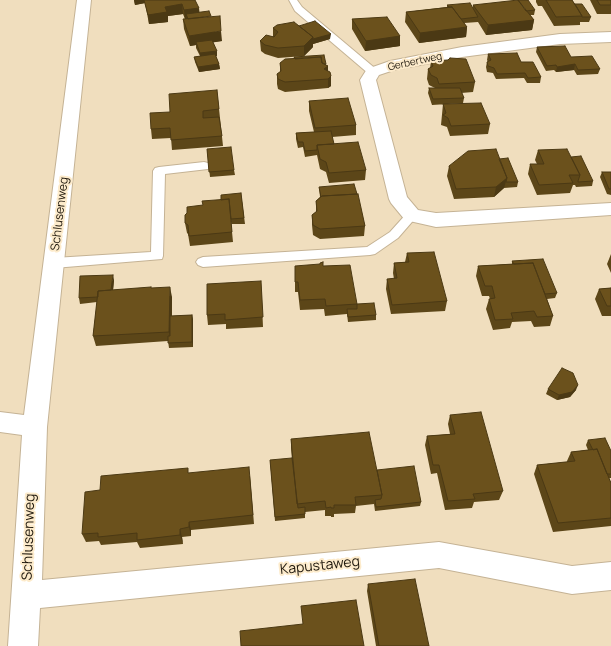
<!DOCTYPE html>
<html>
<head>
<meta charset="utf-8">
<style>
	body { margin:0 }
	canvas { display:block; background:#f0debe }
</style>
</head>
<body>
<canvas width="611" height="646"></canvas>
<script>
const g = document.querySelector('canvas').getContext('2d');
g.lineJoin = 'round';
const poly = rows => new Path2D(rows.map(r => 'M' + r).join(''));
function trace(path, color, width, dash) { g.strokeStyle = color; g.lineWidth = width; g.lineCap = dash ? 'butt' : 'round'; g.setLineDash(dash || []); g.stroke(path); }
function fillPath(path, color) { g.fillStyle = color; g.fill(path, 'evenodd'); }
function drawText(font, color, halo, rows, align = 'center') {
  g.font = font + ' Manrope,sans-serif'; g.lineWidth = 4; g.setLineDash([]); g.textBaseline = 'middle'; g.strokeStyle = halo; g.fillStyle = color; for (const [text, x, y, turn = 0] of rows) {
    g.save(); g.translate(x, y); g.rotate((+turn || 0) * Math.PI / 180); g.textAlign = isNaN(turn) ? turn : align; if (halo) g.strokeText(text, 0, 0); g.fillText(text, 0, 0); g.restore();
  }
}
const service = poly([
	[289,0,297,0,302,7,377,70,378,72,377,74,369,74,295,11,289,0],
	[204,162,208,163,210,166,208,169,165,174,163,256,162,259,54,268,49,266,47,263,49,260,54,258,151,252,153,171,155,168,159,167,204,162],
	[412,211,416,212,418,215,398,238,375,254,370,255,203,267,198,265,196,262,198,259,203,257,367,247,390,232,408,212,412,211]
]);
const minor = poly([
	[77,0,91,0,47,427,42,580,439,542,572,566,611,562,611,590,572,594,439,568,40,608,38,646,8,646,22,435,0,432,0,412,24,415,77,0],
	[611,32,611,42,560,44,462,57,394,70,379,75,376,80,407,197,418,210,436,213,611,203,611,215,436,227,405,220,391,203,389,199,360,80,367,69,390,61,462,47,560,34,611,32]
]);
const wall = poly([
	[134,0,195,0,199,12,222,41,213,42,217,56,216,56,219,64,220,69,199,72,195,62,194,57,200,56,196,48,196,45,190,46,184,29,183,19,185,19,183,14,168,16,168,22,149,24,145,3,135,5],
	[536,0,572,0,575,4,591,17,589,22,580,22,580,25,554,26,542,6,538,6,536,2],
	[590,0,611,0,611,14,597,14],
	[447,5,473,8,473,5,535,10,534,15,530,15,534,20,532,30,486,35,478,22,464,23,467,27,466,37,419,43,405,22,406,12,447,7],
	[352,19,400,36,400,46,365,51,352,29],
	[299,26,330,39,313,44,313,47,304,56,278,58,265,54,261,51,260,41,273,37,273,28],
	[537,47,571,57,600,69,598,74,577,75,574,70,556,72,554,70,546,71,536,52],
	[488,54,521,62,541,77,540,83,527,83,524,78,496,79,493,73,487,72,486,67,487,62,488,62,487,60],
	[294,57,326,64,326,65,328,66,328,71,331,86,328,88,285,92,278,89,277,84,277,74,280,72,280,63,294,59],
	[431,61,475,82,473,92,461,93,464,98,463,103,432,105,428,93,429,88,435,88,429,85,427,79,428,69,430,68],
	[217,90,223,146,172,150,171,138,152,139,151,129,170,112],
	[309,101,356,125,356,135,332,137,334,144,366,170,365,180,329,183,326,172,320,169,317,155,305,157,303,147,298,148,296,139,296,133,314,132,309,111],
	[443,104,490,124,488,134,450,136,447,127,441,125],
	[207,149,234,170,235,175,210,177],
	[538,150,571,157,593,181,592,186,576,187,575,185,573,185,570,193,537,195,528,174,530,164,537,164,535,160],
	[499,159,518,182,517,187,504,188,494,197,454,199,447,176,449,166],
	[602,172,611,172,611,195,607,194,600,177],
	[319,187,357,194,365,226,364,236,320,239,313,235,312,225,312,215,316,212,316,201,320,197],
	[241,193,245,224,231,224,230,211,233,242,190,246,188,234,187,233,185,223,203,205],
	[407,253,447,301,445,311,391,314,386,289,387,279,394,279,393,273,394,263,405,262],
	[611,254,611,273,607,264],
	[512,261,557,293,555,298,547,299,553,316,550,326,534,327,531,321,512,322,510,328,493,330,486,309,489,299,490,299,489,296,482,296,476,276,478,266,512,264],
	[295,266,323,266,357,304,376,315,376,320,348,322,347,314,325,316,324,309,300,310,298,292,295,292],
	[114,280,113,290,151,288,172,297,172,316,192,315,193,320,193,347,169,348,168,341,96,346,93,336,97,302,80,304,79,298],
	[261,281,263,327,226,329,226,324,208,325,207,315],
	[611,288,611,316,602,316,595,299,599,289],
	[548,389,576,390,570,397,557,400,546,394],
	[450,415,503,491,499,500,474,502,472,508,445,510,437,473,431,474,425,445,427,436,450,434,448,424],
	[291,439,377,470,421,502,420,506,375,511,374,504,356,506,355,513,334,514,334,517,331,517,331,516,325,516,325,510,305,512,305,518,275,521,270,460,293,472,291,448],
	[588,440,611,451,611,478,609,478,611,483,611,526,553,532,534,474,537,465,567,462,567,461,571,452,588,450,586,445],
	[190,473,250,476,254,524,191,530,191,536,182,537,183,544,140,548,137,542,101,545,99,541,86,542,82,534],
	[368,584,429,646,376,646,367,591]
]);
const shadedWall = poly([
	[134,0,144,0,145,3,135,5],
	[182,4,183,14,168,16,168,22,149,24,148,15,165,7],
	[199,8,200,17,186,14,187,19,185,19,184,10],
	[534,20,532,30,486,35,488,25],
	[467,27,466,37,419,43,420,33],
	[221,31,222,41,197,45,196,42,196,45,190,46,189,36],
	[331,34,330,39,313,44,313,47,304,56,304,46,313,37],
	[400,36,400,46,365,51,366,41],
	[217,51,217,56,200,58,200,53],
	[219,64,220,69,199,72,198,67],
	[575,64,574,70,556,72,557,67],
	[328,66,328,75,324,69],
	[331,76,331,86,328,88,328,79],
	[507,178,504,188,494,197,496,187],
	[113,275,114,280,112,301,111,296],
	[170,287,172,297,171,341,169,332],
	[192,315,193,320,193,347,192,342],
	[578,385,576,390,570,397,557,400,559,395],
	[189,522,191,530,191,536,189,527],
	[180,529,182,537,183,544,180,535]
]);
const building = poly([
	[144,0,195,0,199,8,184,10,182,4,165,7,167,12,148,15,144,0],
	[518,0,534,20,488,25,473,5,518,0],
	[518,0,528,0,535,10,526,11,518,0],
	[546,0,572,0,582,16,556,17,546,0],
	[597,0,611,0,611,5,600,5,597,0],
	[470,3,478,17,461,19,452,7,449,7,447,5,470,3],
	[575,4,582,4,591,17,582,17,582,16,575,4],
	[452,7,467,27,420,33,406,12,452,7],
	[209,11,211,16,188,19,186,14,209,11],
	[220,16,221,31,189,36,183,19,220,16],
	[387,17,400,36,366,41,352,19,387,17],
	[315,21,331,34,313,39,313,37,299,26,315,21],
	[294,22,313,37,304,46,278,48,265,45,260,41,266,35,274,37,278,32,273,28,277,25,294,22],
	[212,40,217,51,200,53,196,42,212,40],
	[565,46,571,57,592,56,600,69,578,70,575,64,557,67,556,65,547,66,537,47,565,46],
	[517,53,521,62,533,62,541,77,528,78,525,73,497,74,494,68,488,66,487,62,491,60,488,54,517,53],
	[215,54,219,64,198,67,194,57,215,54],
	[324,55,326,64,322,63,321,57,295,59,294,57,324,55],
	[321,57,322,63,328,66,324,69,330,72,331,76,328,79,285,82,278,79,277,74,281,71,280,63,285,59,321,57],
	[450,58,466,59,475,82,439,84,437,78,431,75,428,69,433,66,431,61,448,60,450,58],
	[429,88,460,88,464,98,433,99,429,88],
	[217,90,219,109,203,111,203,118,219,117,222,136,171,140,170,128,151,129,150,113,170,112,169,94,217,90],
	[348,98,356,125,315,128,309,101,348,98],
	[481,103,490,124,451,126,448,118,443,115,446,113,443,104,481,103],
	[331,131,334,144,317,145,317,150,305,151,303,142,298,142,296,133,331,131],
	[358,142,366,170,329,173,326,162,320,159,317,145,358,142],
	[231,147,234,170,209,172,207,149,231,147],
	[496,149,507,178,496,187,456,189,449,166,468,151,496,149],
	[567,149,580,175,569,175,573,183,539,185,530,164,544,164,538,150,567,149],
	[581,156,593,181,578,182,578,181,580,175,571,157,581,156],
	[508,158,518,182,506,182,507,178,499,159,508,158],
	[602,172,611,172,611,189,609,189,602,172],
	[354,184,357,194,322,196,321,197,319,187,354,184],
	[241,193,244,218,231,219,229,199,221,200,221,195,241,193],
	[358,194,365,226,320,229,313,225,312,215,317,211,316,201,322,196,358,194],
	[229,199,232,232,189,236,188,225,185,223,185,215,187,213,187,207,203,205,202,201,229,199],
	[434,252,447,301,392,305,387,279,397,278,394,263,409,262,407,253,434,252],
	[543,259,557,293,545,294,533,263,514,264,512,261,543,259],
	[323,262,323,266,350,265,357,304,326,306,325,299,300,300,298,282,295,282,295,266,320,264,320,263,323,262],
	[533,263,553,316,537,317,534,311,511,313,513,319,495,320,489,299,495,298,492,286,485,286,478,266,533,263],
	[113,275,111,290,98,291,98,297,79,298,80,276,113,275],
	[261,281,263,317,225,320,225,314,207,315,207,284,261,281],
	[151,287,151,288,170,287,169,332,93,336,98,291,151,287],
	[611,288,611,306,607,306,599,289,611,288],
	[374,303,376,315,348,317,347,309,357,309,357,304,374,303],
	[192,315,192,342,168,343,168,336,170,336,170,316,192,315],
	[562,368,573,373,578,385,572,392,559,395,548,389,562,368],
	[481,412,503,491,473,494,475,499,448,501,439,465,433,465,427,436,455,434,450,415,481,412],
	[369,432,382,495,355,497,356,505,334,505,334,508,331,508,331,507,326,508,325,501,297,504,291,439,369,432],
	[605,438,611,451,611,474,607,474,597,449,593,450,588,440,605,438],
	[597,449,611,483,611,518,558,523,537,465,575,461,571,452,597,449],
	[292,458,298,508,305,507,305,514,275,517,270,460,292,458],
	[414,466,421,502,376,507,375,500,381,499,382,495,377,470,414,466],
	[249,467,253,515,189,522,189,527,180,529,180,535,137,540,137,533,98,537,98,533,82,534,85,492,100,490,101,476,188,468,188,473,249,467],
	[415,579,429,646,379,646,368,584,415,579],
	[356,600,364,646,241,646,240,631,303,624,301,606,356,600]
]);
const farStreetnames = [
	["Gerbertweg",415,62,-12]
];
const streetNames = [
	["Schlusenweg",60,214,-83]
];
const nearStreetnames = [
	["Schlusenweg",29,537,-88],
	["Kapustaweg",320,566,-6]
];
trace(service, '#c5b395', 2);
trace(minor, '#c5b395', 2);
fillPath(service, '#fff');
fillPath(minor, '#fff');
fillPath(wall, '#5c4618');
fillPath(shadedWall, '#4b3914');
fillPath(building, '#6b511c');
trace(building, '#4b3914', 1);
drawText('10px', '#1f180d', '#fdebcb', farStreetnames);
drawText('12px', '#1f180d', '#fdebcb', streetNames);
drawText('14px', '#1f180d', '#fdebcb', nearStreetnames);
</script>
</body>
</html>
